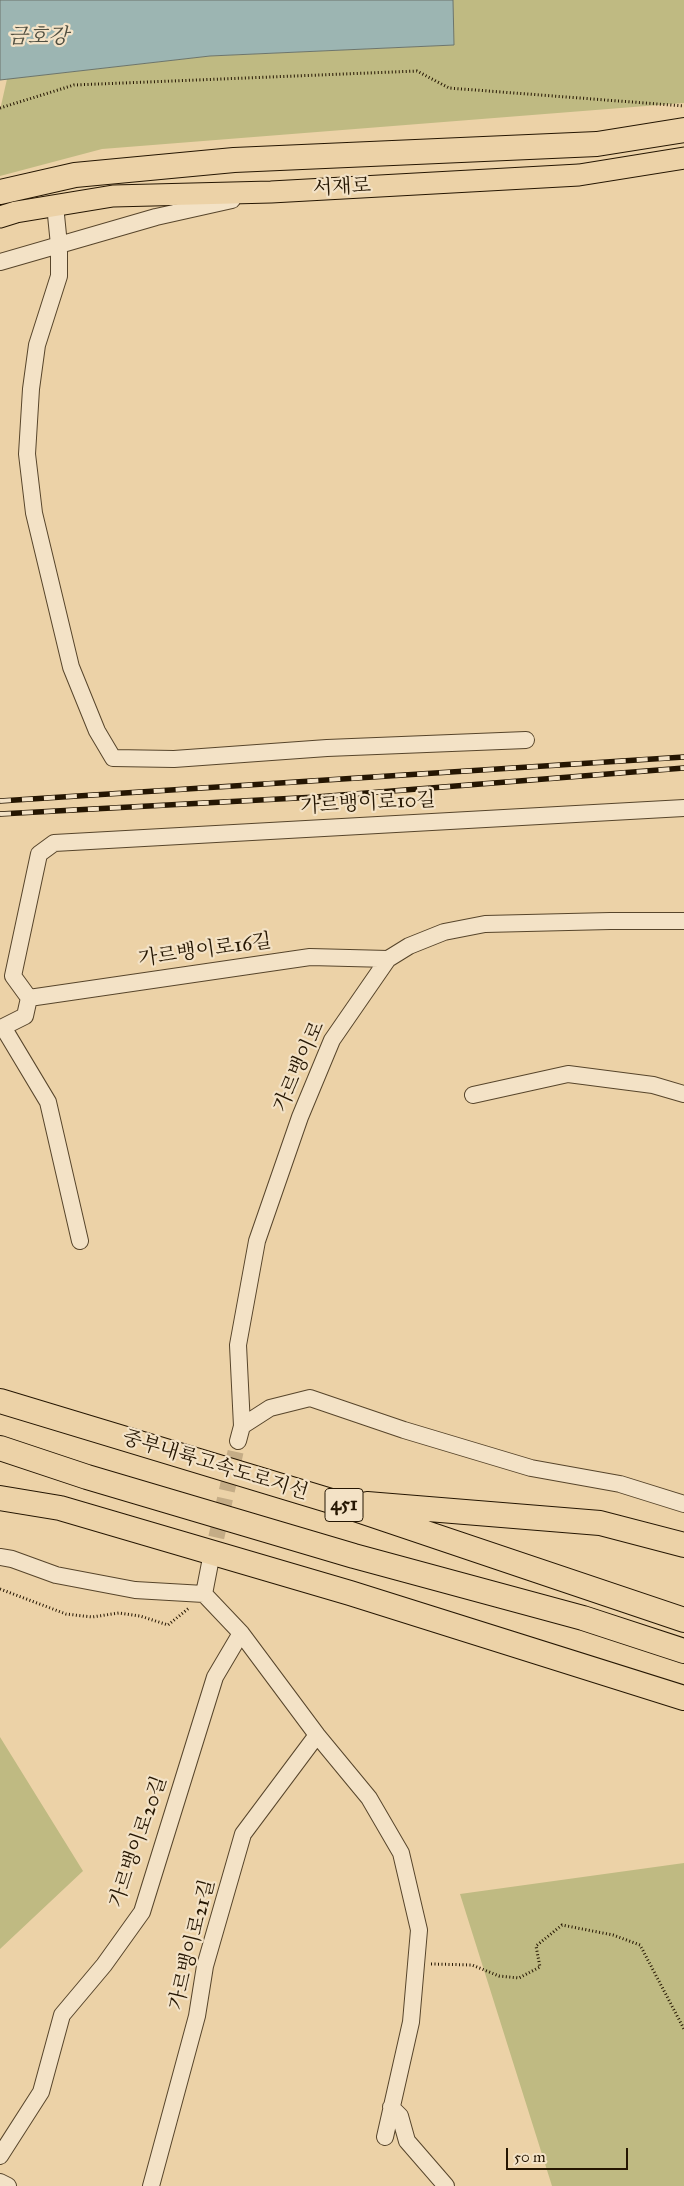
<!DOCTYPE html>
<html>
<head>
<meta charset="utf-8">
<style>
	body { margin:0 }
	#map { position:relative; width:684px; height:2186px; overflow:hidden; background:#ecd2a7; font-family:"IM FELL Great Primer",serif }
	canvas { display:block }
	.scale { position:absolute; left:506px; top:2148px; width:122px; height:22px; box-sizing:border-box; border:2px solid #251602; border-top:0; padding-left:6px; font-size:15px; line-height:18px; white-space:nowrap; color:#251602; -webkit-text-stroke:4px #f3e2c6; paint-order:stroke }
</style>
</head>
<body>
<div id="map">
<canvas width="684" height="2186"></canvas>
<div class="scale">50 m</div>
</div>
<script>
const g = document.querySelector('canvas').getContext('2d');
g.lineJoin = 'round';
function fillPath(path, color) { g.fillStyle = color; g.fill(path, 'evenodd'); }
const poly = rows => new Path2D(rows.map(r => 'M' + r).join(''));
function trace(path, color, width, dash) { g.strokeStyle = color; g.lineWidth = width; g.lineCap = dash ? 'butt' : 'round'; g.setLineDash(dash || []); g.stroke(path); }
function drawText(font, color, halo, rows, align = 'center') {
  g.font = font + ' "IM FELL Great Primer","Noto Serif KR",serif'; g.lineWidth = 4.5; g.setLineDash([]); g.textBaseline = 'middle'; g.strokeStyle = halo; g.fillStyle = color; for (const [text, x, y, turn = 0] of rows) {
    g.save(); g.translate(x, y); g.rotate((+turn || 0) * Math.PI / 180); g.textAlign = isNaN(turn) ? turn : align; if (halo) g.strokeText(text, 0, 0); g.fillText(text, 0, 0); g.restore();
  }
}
const green = poly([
	[453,0,684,0,684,103,102,149,0,176,0,110,7,79,210,56,454,45],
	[0,1737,83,1871,0,1949],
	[684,1863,684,2186,552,2186,460,1894]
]);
const water = poly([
	[0,0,453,0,454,45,210,56,0,80,0,0]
]);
const minorTunnel = poly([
	[211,1561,238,1441]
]);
const path = poly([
	[0,108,74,85,417,71,449,88,684,106],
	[0,1589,66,1614,92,1617,119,1613,140,1616,168,1625,189,1608],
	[431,1964,472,1965,499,1976,519,1978,540,1967,536,1946,562,1925,613,1935,640,1945,684,2029]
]);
const minor = poly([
	[55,205,59,245,59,276,37,345,31,389,27,454,34,513,71,667,97,731,113,758,174,759,327,748,526,740],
	[0,262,156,217,232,200],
	[388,959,310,957,29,998,13,976,39,854,54,843,684,808],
	[29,998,25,1016,3,1027,48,1102,80,1241],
	[473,1095,568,1074,653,1085,684,1094],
	[242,1426,270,1408,310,1398,404,1430,531,1468,620,1484,684,1504],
	[238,1441,242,1426,238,1345,257,1241,300,1117,332,1040,388,959,409,946,444,932,485,924,610,921,684,921],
	[0,1557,12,1559,56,1575,135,1590,204,1594,241,1633,317,1735,369,1798,401,1853,419,1930,411,2022,385,2137],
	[204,1594,210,1563],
	[391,2107,400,2116,407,2141,446,2186],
	[0,2156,41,2092,62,2015,104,1965,142,1912,215,1677,241,1633],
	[0,2182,8,2186],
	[151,2186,197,2016,205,1966,243,1834,317,1735]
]);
const major = poly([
	[0,217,16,212,113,196,271,192,579,175,684,158]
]);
const highway = poly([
	[0,192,75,175,234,160,597,144,684,130],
	[0,1401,331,1501,684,1620],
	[0,1448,87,1477,354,1556,583,1618,684,1651],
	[0,1498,60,1508,350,1593,684,1698],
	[367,1504,600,1523,684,1545]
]);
const rail = poly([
	[0,801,684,757],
	[0,814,316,797,684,768]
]);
const shields = [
	[344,1505,38]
];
const shieldNames = [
	["451",344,1505]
];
const streetNames = [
	["서재로",342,188,-3],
	["가르뱅이로10길",368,804,-3],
	["가르뱅이로16길",205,951,-8],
	["가르뱅이로",300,1067,-66],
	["중부내륙고속도로지선",215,1466,17],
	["가르뱅이로20길",139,1842,-71],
	["가르뱅이로21길",193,1945,-76]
];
const waterNames = [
	["금호강",38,38]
];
fillPath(green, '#bfba82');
fillPath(water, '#9cb5b2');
trace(water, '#6c756c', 1);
trace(minorTunnel, '#c4ac86', 16, [16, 8]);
trace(minor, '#57452b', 18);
trace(major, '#251602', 23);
trace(highway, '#251602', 26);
trace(path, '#251602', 3, [1, 2.5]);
trace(minor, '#f3e2c6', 16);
trace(major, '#ecd2a7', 21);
trace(highway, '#ecd2a7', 24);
trace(rail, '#251602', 5.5);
trace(rail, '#f3e2c6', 4, [11]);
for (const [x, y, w] of shields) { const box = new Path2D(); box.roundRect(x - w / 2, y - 16.5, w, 33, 4); g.fillStyle = '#f3e2c6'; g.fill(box); trace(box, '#251602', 1); }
drawText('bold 19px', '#251602', null, shieldNames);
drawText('20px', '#251602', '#f3e2c6', streetNames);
drawText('italic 21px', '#4f4e40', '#f3e2c6', waterNames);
</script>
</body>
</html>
